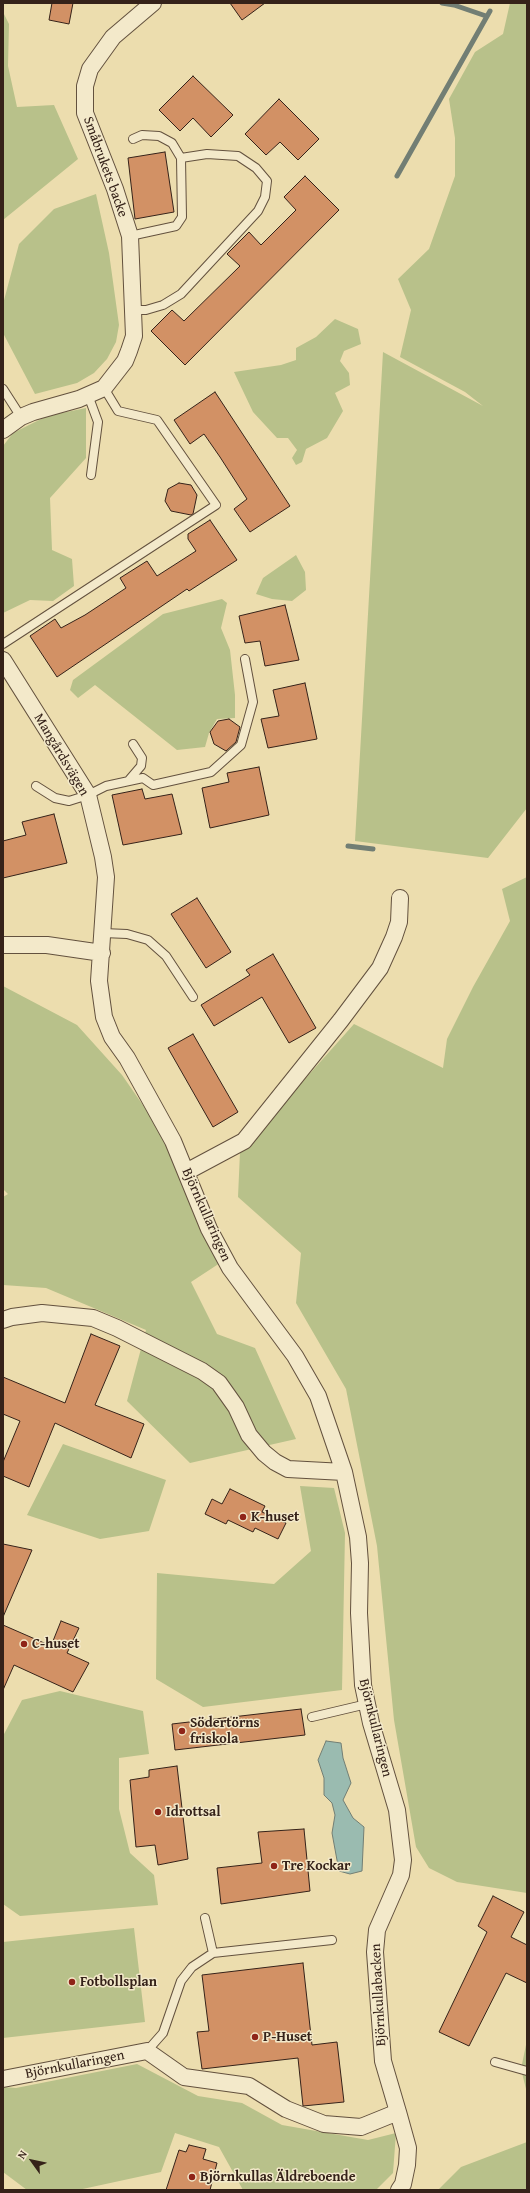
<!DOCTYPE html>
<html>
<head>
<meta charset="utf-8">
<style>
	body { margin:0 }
	#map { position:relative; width:530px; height:2193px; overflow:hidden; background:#ecddae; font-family:"Gentium Book Plus",serif }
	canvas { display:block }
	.frame { position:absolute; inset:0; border:4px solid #352219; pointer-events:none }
	.north { position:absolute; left:12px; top:2141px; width:40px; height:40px; -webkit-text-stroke:3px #f3e9ca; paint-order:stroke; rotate:303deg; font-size:11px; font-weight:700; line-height:16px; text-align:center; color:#352219 }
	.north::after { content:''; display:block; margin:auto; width:14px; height:18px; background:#352219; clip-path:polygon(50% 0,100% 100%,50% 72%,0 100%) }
</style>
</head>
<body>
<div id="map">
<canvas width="530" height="2193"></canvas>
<div class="frame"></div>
<div class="north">N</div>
</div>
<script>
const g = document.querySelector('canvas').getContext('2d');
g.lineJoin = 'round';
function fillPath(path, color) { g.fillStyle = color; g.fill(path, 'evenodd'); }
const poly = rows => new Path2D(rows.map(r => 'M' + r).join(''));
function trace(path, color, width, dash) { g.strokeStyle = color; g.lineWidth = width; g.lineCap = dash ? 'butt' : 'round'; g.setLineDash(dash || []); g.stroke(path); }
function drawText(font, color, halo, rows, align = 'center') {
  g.font = font + ' "Gentium Book Plus",serif'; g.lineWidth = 3; g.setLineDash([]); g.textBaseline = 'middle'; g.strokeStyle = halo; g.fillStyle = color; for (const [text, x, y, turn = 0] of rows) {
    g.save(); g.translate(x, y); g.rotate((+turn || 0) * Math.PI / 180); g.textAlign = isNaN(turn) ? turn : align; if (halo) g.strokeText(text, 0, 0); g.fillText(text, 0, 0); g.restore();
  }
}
const green = poly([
	[510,3,527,3,527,808,488,858,355,841,383,352,483,406,465,392,400,357,411,310,398,279,429,249,455,176,455,138,449,99,475,52,503,34],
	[3,12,9,24,8,66,17,107,54,105,78,159,3,220],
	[96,194,109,253,119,325,116,342,107,359,94,373,77,383,35,394,3,333,3,304,19,244,54,209],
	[335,319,358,329,361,344,344,351,340,361,349,373,350,385,335,393,343,411,327,438,306,449,302,462,296,465,292,458,297,450,288,438,277,438,253,412,234,372,281,365,296,360,296,348,316,337],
	[86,408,86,458,50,498,52,550,72,559,74,586,53,601,30,600,3,613,3,446,13,433,47,416],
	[296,555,305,572,306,590,292,601,272,599,256,594,263,578],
	[222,599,227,603,221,628,230,650,235,695,235,718,217,719,209,733,205,747,177,750,95,685,78,698,70,690,73,680,163,614],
	[527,877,527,1893,457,1882,429,1868,416,1847,394,1720,377,1546,346,1389,296,1303,301,1253,238,1197,240,1152,354,1024,443,1068,447,1039,473,987,510,921,502,889],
	[3,986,77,1025,122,1075,163,1134,220,1263,191,1282,217,1334,255,1348,296,1439,190,1463,127,1401,146,1330,46,1288,3,1285,3,1197,8,1194,3,1189],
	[63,1444,166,1480,149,1531,100,1539,27,1515],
	[300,1486,334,1488,345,1533,342,1690,203,1707,156,1679,157,1573,274,1584,311,1551],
	[60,1691,143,1711,149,1754,119,1758,119,1809,130,1853,154,1875,158,1905,20,1916,3,1904,3,1736,22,1700],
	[134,1928,145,2022,3,2038,3,1942],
	[527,2040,527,2093,521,2069],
	[137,2064,198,2096,242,2103,282,2125,368,2140,396,2133,393,2173,376,2190,243,2190,219,2147,175,2133,161,2172,78,2190,27,2190,3,2172,3,2087,16,2088],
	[527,2142,527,2190,438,2190,461,2167]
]);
const water = poly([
	[326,1741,341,1743,343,1758,351,1783,343,1800,353,1818,364,1827,362,1871,350,1874,339,1871,332,1833,335,1815,332,1803,324,1795,324,1778,318,1760,326,1741]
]);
const stream = poly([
	[442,3,454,5,486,16],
	[397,176,490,11],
	[348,846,373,849]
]);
const building = poly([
	[52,3,73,3,69,24,49,20,52,3],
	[230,3,265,3,242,20,230,3],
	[193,76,233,115,211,137,193,118,180,131,159,110,193,76],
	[279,99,319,139,298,160,280,142,266,155,245,134,279,99],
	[165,152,174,212,135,219,128,158,165,152],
	[305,176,339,210,185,365,151,331,172,310,184,321,240,266,227,254,249,232,261,245,296,210,284,197,305,176],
	[215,392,290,506,250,532,234,509,247,499,220,457,204,434,190,444,174,420,215,392],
	[179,483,191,485,197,495,193,514,191,515,171,511,165,501,168,489,179,483],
	[210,520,237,560,189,591,187,589,57,677,30,636,55,619,61,628,85,615,126,588,120,578,147,561,157,576,196,551,188,539,188,534,210,520],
	[285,605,299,660,265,666,260,641,245,643,239,616,285,605],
	[305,683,317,739,268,748,261,719,279,716,273,690,305,683],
	[229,719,240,727,236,742,226,751,214,744,210,732,218,721,229,719],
	[259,767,269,815,210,828,202,788,229,782,227,773,259,767],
	[142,789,145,799,172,794,182,834,123,845,112,795,142,789],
	[54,814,67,863,3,878,3,841,26,835,22,822,54,814],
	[197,898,231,952,206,968,171,914,197,898],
	[273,954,316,1028,289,1043,262,997,214,1026,201,1005,250,975,246,970,273,954],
	[193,1034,238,1112,213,1127,168,1048,193,1034],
	[91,1334,120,1346,95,1405,144,1424,131,1458,55,1423,29,1487,3,1476,3,1462,20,1421,3,1414,3,1377,65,1403,91,1334],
	[230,1489,265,1506,262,1512,286,1523,278,1539,255,1528,253,1532,228,1520,226,1524,205,1514,212,1499,222,1504,230,1489],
	[3,1544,32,1550,3,1617,3,1544],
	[61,1621,79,1628,67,1653,89,1663,73,1692,14,1665,3,1690,3,1625,51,1646,61,1621],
	[301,1709,305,1735,175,1750,172,1724,301,1709],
	[177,1766,188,1859,158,1865,155,1845,136,1847,130,1780,149,1777,149,1770,177,1766],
	[304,1829,310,1891,221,1904,217,1868,262,1863,258,1832,304,1829],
	[493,1896,524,1912,511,1937,527,1945,527,1983,506,1973,469,2046,439,2032,487,1932,478,1926,493,1896],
	[303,1963,312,2045,337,2042,344,2102,303,2106,298,2058,202,2069,197,2032,209,2031,202,1975,303,1963],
	[189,2145,206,2149,203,2159,217,2163,210,2190,166,2190,179,2150,186,2152,189,2145]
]);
const service = poly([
	[133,139,142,135,159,136,172,143,181,158],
	[130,236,176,226,182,217,181,158,207,154,238,156,256,168,267,181,265,197,258,211,181,294,163,305,146,310,134,310],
	[3,389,21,417],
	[88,395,98,422,91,475],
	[3,644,216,505,157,420,118,411,104,388],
	[129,780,141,766,142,758,133,744],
	[36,786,55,798,69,801,88,795,106,786,129,781,143,778,153,785,211,772,241,745,253,702,245,659],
	[103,933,127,934,148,940,166,956,193,997],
	[312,1717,367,1704],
	[205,1918,213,1953],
	[147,2051,163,2033,181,1981,192,1967,213,1953,332,1940],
	[495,2062,527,2071]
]);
const minor = poly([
	[3,430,21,417,33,412,79,399,104,388,125,361,129,351,134,336,130,236,115,189,85,113,85,86,90,69,113,37,153,3],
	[3,660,88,795,103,857,106,877,99,981,104,1017,112,1037,127,1058,173,1141,209,1229,230,1268,295,1356,318,1396,344,1472,358,1537,360,1563,359,1613,363,1685,371,1723,397,1810,403,1860,401,1875,377,1930,375,1952,383,2061,398,2112,361,2127,324,2124,286,2109,249,2086,184,2077,147,2051,3,2079],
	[3,945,47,945,102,953],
	[186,1172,244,1141,341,1020,380,968,394,937,399,922,400,898],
	[3,1320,12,1317,42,1313,93,1318,117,1328,202,1371,219,1383,236,1407,249,1435,264,1453,275,1462,288,1469,344,1472],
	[398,2112,408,2148,407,2165,403,2184,399,2190]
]);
const markers = [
	[243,1517,4,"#8f2418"],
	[24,1644,4,"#8f2418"],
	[182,1731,4,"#8f2418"],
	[158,1812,4,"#8f2418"],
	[274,1866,4,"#8f2418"],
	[72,1982,4,"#8f2418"],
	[255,2037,4,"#8f2418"],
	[192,2177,4,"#8f2418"]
];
const streetNames = [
	["Småbrukets backe",105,167,70],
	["Mangårdsvägen",61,755,59],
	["Björnkullaringen",206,1215,66],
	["Björnkullaringen",375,1728,76],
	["Björnkullabacken",379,1995,-93],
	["Björnkullaringen",75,2065,-11]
];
const poiNames = [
	["K-huset",251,1517],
	["C-huset",32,1644],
	["Södertörns",190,1723],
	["friskola",190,1739],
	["Idrottsal",166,1812],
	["Tre Kockar",282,1866],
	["Fotbollsplan",80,1982],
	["P-Huset",263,2037],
	["Björnkullas Äldreboende",200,2177]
];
fillPath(green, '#b8c18a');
fillPath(water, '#9abbb0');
trace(water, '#727e74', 1);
trace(stream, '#727e74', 5);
fillPath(building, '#d29165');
trace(building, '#352219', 1);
trace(service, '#63513e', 10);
trace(minor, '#63513e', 18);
trace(service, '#f3e9ca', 8);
trace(minor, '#f3e9ca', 16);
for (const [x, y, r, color] of markers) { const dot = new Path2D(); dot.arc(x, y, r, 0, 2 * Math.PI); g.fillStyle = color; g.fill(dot); trace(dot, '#f3e9ca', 1.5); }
drawText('14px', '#352219', '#f3e9ca', streetNames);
drawText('bold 14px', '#352219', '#f3e9ca', poiNames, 'left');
</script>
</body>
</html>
